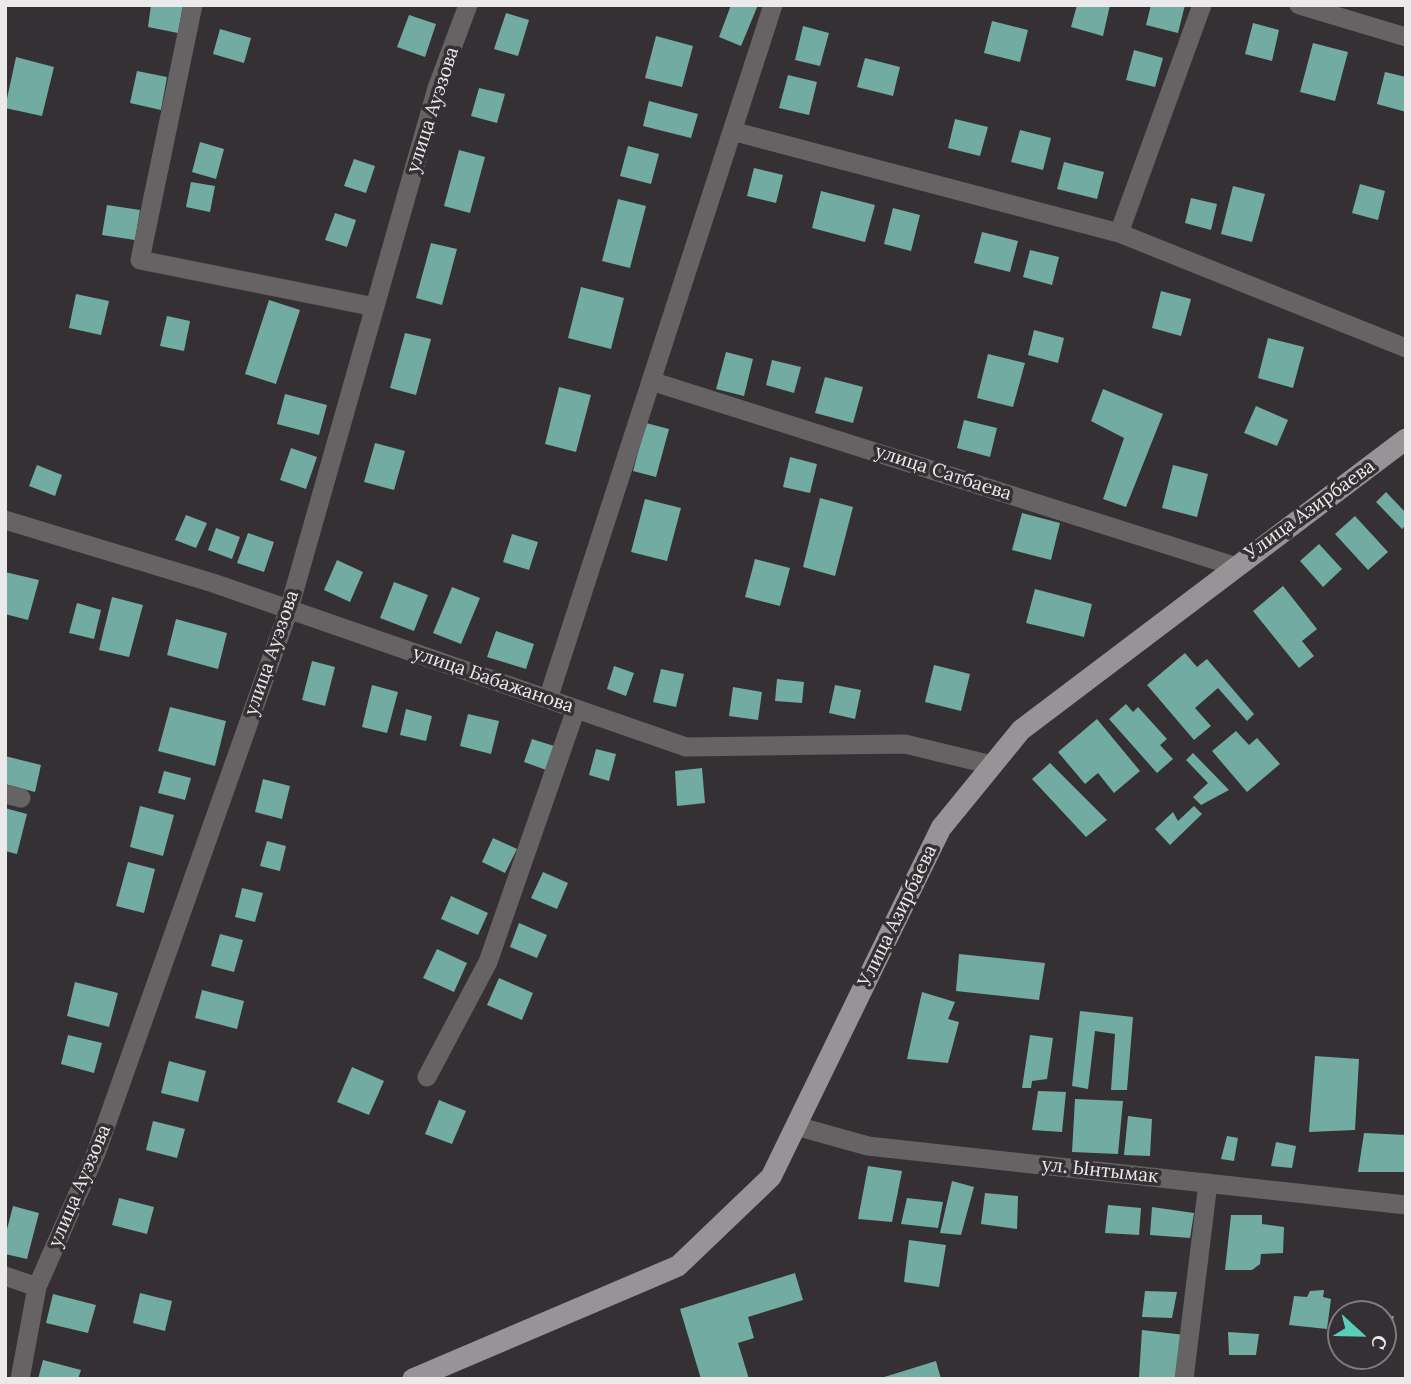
<!DOCTYPE html>
<html>
<head>
<meta charset="utf-8">
<style>
	body { margin:0 }
	#map { position:relative; width:1411px; height:1384px; overflow:hidden; background:#353034; font-family:Lora,serif }
	canvas { display:block }
	.frame { position:absolute; inset:0; border:7px solid #ece9eb; pointer-events:none }
	.north { position:absolute; left:1327px; top:1300px; width:70px; height:70px; box-sizing:border-box; background:#353034; border:2px solid #7e7a7d; border-radius:50%; rotate:112deg; font-size:19px; font-weight:700; line-height:28px; text-align:center; color:#ece9eb }
	.north::after { content:''; display:block; margin:auto; width:24px; height:32px; background:#5acebd; clip-path:polygon(50% 0,100% 100%,50% 72%,0 100%) }
</style>
</head>
<body>
<div id="map">
<canvas width="1411" height="1384"></canvas>
<div class="frame"></div>
<div class="north">С</div>
</div>
<script>
const g = document.querySelector('canvas').getContext('2d');
g.lineJoin = 'round';
function fillPath(path, color) { g.fillStyle = color; g.fill(path, 'evenodd'); }
const poly = rows => new Path2D(rows.map(r => 'M' + r).join(''));
function trace(path, color, width, dash) { g.strokeStyle = color; g.lineWidth = width; g.lineCap = dash ? 'butt' : 'round'; g.setLineDash(dash || []); g.stroke(path); }
function drawText(font, color, halo, rows, align = 'center') {
  g.font = font + ' Lora,serif'; g.lineWidth = 7; g.setLineDash([]); g.textBaseline = 'middle'; g.strokeStyle = halo; g.fillStyle = color; for (const [text, x, y, turn = 0] of rows) {
    g.save(); g.translate(x, y); g.rotate((+turn || 0) * Math.PI / 180); g.textAlign = isNaN(turn) ? turn : align; if (halo) g.strokeText(text, 0, 0); g.fillText(text, 0, 0); g.restore();
  }
}
const building = poly([
	[151,5,183,5,178,33,148,27],
	[731,5,758,5,741,46,719,37],
	[1077,5,1110,5,1103,36,1071,27],
	[1151,5,1185,5,1178,33,1146,25],
	[506,13,529,20,518,56,494,49],
	[409,15,436,24,425,57,397,47],
	[992,21,1028,30,1020,62,984,53],
	[1253,23,1279,30,1272,61,1245,54],
	[803,26,829,33,820,66,795,60],
	[220,29,251,38,244,63,213,54],
	[656,36,693,46,682,87,645,78],
	[1313,43,1348,52,1335,101,1300,92],
	[1134,50,1163,58,1155,87,1126,80],
	[16,57,54,67,42,116,5,108],
	[865,58,900,67,893,96,857,87],
	[137,71,167,77,161,110,130,103],
	[1385,72,1406,77,1406,112,1377,104],
	[788,75,817,82,809,115,779,108],
	[479,88,505,94,497,123,471,116],
	[649,101,698,114,691,138,643,126],
	[955,119,988,127,980,156,948,148],
	[1020,130,1051,138,1043,170,1011,162],
	[200,142,224,149,216,179,192,172],
	[628,146,659,154,651,184,620,176],
	[459,150,485,157,470,213,444,206],
	[354,159,375,166,366,193,344,186],
	[1064,162,1104,172,1097,199,1057,189],
	[754,168,783,175,776,203,747,196],
	[191,182,215,186,210,212,186,207],
	[1360,184,1385,191,1378,220,1352,213],
	[1233,186,1265,194,1252,242,1221,234],
	[821,191,875,205,865,242,812,228],
	[1191,198,1217,204,1211,230,1185,223],
	[618,199,646,206,630,268,602,261],
	[107,205,140,210,135,240,102,235],
	[893,208,920,215,911,251,884,244],
	[335,213,356,220,347,247,325,240],
	[982,232,1018,241,1010,272,974,263],
	[431,243,457,249,442,305,416,298],
	[1030,250,1059,257,1052,285,1023,277],
	[581,287,624,298,611,349,568,338],
	[1161,291,1191,299,1181,336,1152,328],
	[76,294,109,301,101,335,69,328],
	[269,300,300,310,276,384,245,374],
	[167,316,190,321,184,351,160,346],
	[1034,330,1064,338,1058,363,1028,355],
	[405,333,431,339,416,395,390,388],
	[1268,338,1304,347,1293,388,1258,378],
	[726,352,753,359,744,396,716,389],
	[988,354,1025,363,1013,407,977,398],
	[772,360,801,367,794,393,766,385],
	[825,377,863,387,853,423,815,413],
	[559,387,591,395,576,452,545,444],
	[1103,389,1163,414,1126,507,1103,499,1124,438,1091,421],
	[285,394,327,405,319,435,277,424],
	[1256,406,1288,420,1277,446,1244,433],
	[964,420,997,428,990,457,957,448],
	[646,423,669,429,656,477,633,471],
	[375,443,405,451,394,490,364,482],
	[291,448,317,457,306,489,280,480],
	[790,457,817,464,810,493,783,487],
	[37,465,62,475,55,496,29,486],
	[1173,465,1208,474,1197,517,1162,508],
	[1386,492,1406,513,1406,525,1402,529,1376,502],
	[820,498,853,507,835,576,803,567],
	[645,499,681,508,667,561,631,552],
	[1022,513,1060,523,1051,560,1012,550],
	[186,515,207,523,196,548,175,540],
	[1355,516,1388,552,1368,570,1335,534],
	[216,528,240,537,232,559,208,550],
	[248,533,274,542,264,572,237,563],
	[512,534,538,542,529,570,503,562],
	[1319,544,1342,569,1323,587,1300,561],
	[755,559,790,568,780,606,745,597],
	[337,560,363,572,350,602,324,590],
	[5,572,39,580,28,620,5,614],
	[394,582,428,595,414,631,380,618],
	[1283,586,1317,629,1302,641,1314,656,1299,668,1253,611],
	[452,587,480,598,461,644,433,633],
	[1035,589,1092,604,1084,637,1026,623],
	[112,597,143,605,129,657,99,650],
	[77,603,101,610,94,639,69,633],
	[176,619,227,633,218,669,167,655],
	[496,631,534,644,526,669,487,657],
	[1185,653,1197,667,1207,659,1254,714,1247,721,1218,688,1195,708,1211,726,1194,740,1147,685],
	[312,661,335,667,325,706,302,700],
	[934,665,970,674,961,711,925,702],
	[614,666,634,673,626,696,607,689],
	[661,669,684,674,676,707,653,702],
	[777,679,804,682,802,703,775,701],
	[372,685,398,692,387,733,362,727],
	[835,685,861,690,855,719,829,713],
	[733,687,762,692,758,720,729,716],
	[1126,704,1133,712,1138,707,1167,739,1160,745,1173,759,1157,773,1109,719],
	[170,707,226,721,215,766,158,751],
	[406,709,432,716,426,741,400,735],
	[468,714,499,721,491,754,460,746],
	[1097,719,1140,771,1114,793,1098,773,1085,784,1058,752],
	[1236,731,1249,745,1257,738,1280,764,1247,792,1212,751],
	[532,739,557,747,549,771,524,762],
	[596,749,616,754,609,781,589,775],
	[1193,753,1229,790,1201,805,1193,797,1208,783,1186,760],
	[5,756,41,765,35,792,5,784],
	[1050,763,1107,820,1086,837,1032,779],
	[702,768,705,803,677,806,675,771],
	[164,771,191,778,185,800,158,793],
	[263,779,290,786,282,819,255,812],
	[140,806,174,815,163,856,130,847],
	[1194,806,1202,814,1170,845,1155,829,1173,812,1178,821],
	[5,808,27,814,17,854,5,851],
	[493,838,517,849,505,873,482,862],
	[267,841,286,846,280,871,260,866],
	[128,862,155,869,144,913,116,906],
	[543,872,568,883,557,909,531,898],
	[242,888,263,893,255,922,235,917],
	[451,896,488,913,478,935,441,919],
	[519,923,547,935,537,958,510,947],
	[220,934,243,940,234,972,211,966],
	[437,949,467,963,454,992,423,978],
	[959,954,1045,963,1039,1000,956,991],
	[499,978,533,993,522,1020,487,1005],
	[75,982,118,993,109,1027,67,1016],
	[202,990,244,1001,237,1029,195,1018],
	[922,992,955,1002,948,1019,959,1022,948,1063,907,1059],
	[1080,1011,1133,1017,1127,1090,1111,1090,1115,1034,1095,1031,1088,1089,1072,1086],
	[68,1035,102,1043,94,1073,61,1064],
	[1030,1035,1053,1038,1047,1079,1032,1081,1031,1088,1022,1088],
	[1315,1056,1359,1059,1355,1130,1309,1132],
	[169,1061,206,1071,198,1102,161,1093],
	[352,1067,384,1081,369,1115,337,1102],
	[1038,1091,1066,1092,1062,1132,1032,1130],
	[1075,1099,1123,1101,1118,1154,1072,1152],
	[439,1100,466,1111,452,1144,425,1134],
	[1128,1116,1152,1119,1150,1156,1124,1155],
	[153,1121,185,1129,177,1158,146,1150],
	[1364,1133,1406,1135,1404,1172,1358,1172],
	[1227,1136,1238,1138,1234,1161,1221,1159],
	[1276,1142,1296,1146,1292,1168,1271,1166],
	[868,1166,902,1171,892,1222,858,1219],
	[952,1181,974,1187,961,1235,940,1233],
	[985,1193,1018,1196,1017,1229,981,1224],
	[119,1198,154,1207,147,1234,112,1225],
	[907,1198,943,1202,938,1228,901,1224],
	[1108,1205,1141,1208,1139,1235,1105,1233],
	[13,1206,39,1213,27,1259,5,1254,5,1237],
	[1152,1207,1194,1213,1190,1238,1150,1235],
	[1231,1215,1262,1215,1262,1224,1284,1227,1283,1253,1261,1254,1260,1264,1252,1270,1225,1270],
	[909,1240,946,1245,939,1287,904,1282],
	[795,1273,803,1300,748,1317,754,1338,738,1343,749,1379,701,1379,680,1309],
	[1324,1290,1323,1297,1331,1299,1327,1329,1289,1325,1294,1296,1307,1297,1310,1291],
	[1145,1291,1177,1292,1172,1318,1142,1317],
	[140,1293,172,1301,165,1331,133,1323],
	[53,1294,96,1305,88,1333,46,1323],
	[1394,1316,1388,1344,1383,1343,1383,1317],
	[1142,1330,1185,1335,1178,1379,1139,1377],
	[1228,1332,1259,1334,1256,1355,1229,1355],
	[43,1360,81,1370,78,1379,38,1379],
	[936,1361,941,1379,882,1379,881,1378]
]);
const street = poly([
	[193,5,140,260,375,307],
	[1299,5,1406,37],
	[732,131,1119,233,1406,348],
	[1119,233,1202,5],
	[651,381,1234,566],
	[5,520,213,583,686,747,905,744,992,765],
	[548,699,773,5],
	[5,794,21,798],
	[427,1077,488,962,576,709],
	[796,1126,868,1146,1406,1205],
	[5,1276,37,1287],
	[20,1379,37,1287,96,1153,289,609,437,88,468,5],
	[1184,1379,1208,1183]
]);
const primary = poly([
	[413,1379,678,1266,771,1177,941,828,1021,730,1406,439]
]);
const streetNames = [
	["улица Ауэзова",433,110,-72],
	["улица Сатбаева",943,473,18],
	["Улица Азирбаева",1310,510,-36],
	["улица Ауэзова",272,653,-71],
	["улица Бабажанова",493,680,19],
	["Улица Азирбаева",898,916,-64],
	["ул. Ынтымак",1100,1171,6],
	["улица Ауэзова",80,1186,-67]
];
fillPath(building, '#72aba1');
trace(street, '#666365', 19);
trace(primary, '#989396', 21);
drawText('19px', '#ece9eb', '#353034', streetNames);
</script>
</body>
</html>
